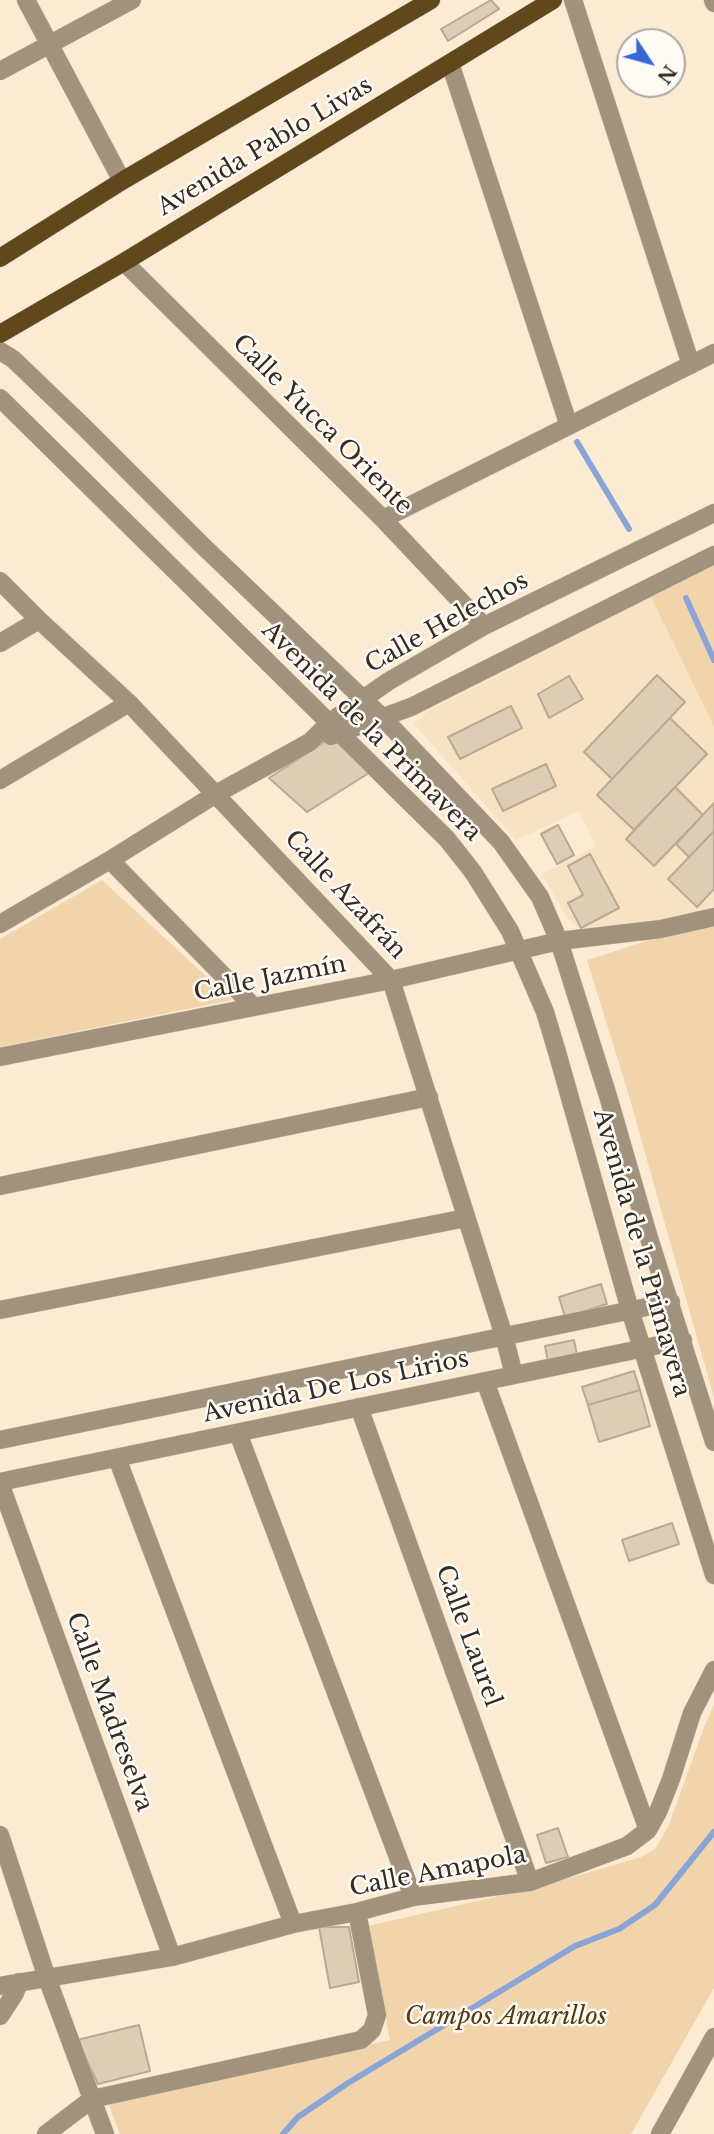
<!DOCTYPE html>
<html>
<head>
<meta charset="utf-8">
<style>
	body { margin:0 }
	#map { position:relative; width:714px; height:2134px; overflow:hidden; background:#fcebd3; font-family:"Libre Baskerville",serif }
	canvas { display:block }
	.north { position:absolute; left:616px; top:28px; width:70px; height:70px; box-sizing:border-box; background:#fefaf5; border:2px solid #ada8a1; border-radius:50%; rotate:126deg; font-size:19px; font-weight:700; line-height:28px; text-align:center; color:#332c23 }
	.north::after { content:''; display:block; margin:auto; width:24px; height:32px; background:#3669d8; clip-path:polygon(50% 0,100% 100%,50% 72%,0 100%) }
</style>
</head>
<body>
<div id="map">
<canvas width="714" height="2134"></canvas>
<div class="north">N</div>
</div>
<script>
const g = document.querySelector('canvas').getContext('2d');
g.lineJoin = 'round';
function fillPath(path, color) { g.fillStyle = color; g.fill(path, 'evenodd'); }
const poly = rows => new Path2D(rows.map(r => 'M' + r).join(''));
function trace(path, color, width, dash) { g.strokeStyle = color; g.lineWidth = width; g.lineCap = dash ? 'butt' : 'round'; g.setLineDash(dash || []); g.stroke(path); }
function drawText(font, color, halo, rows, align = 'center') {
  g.font = font + ' "Libre Baskerville",serif'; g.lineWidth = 5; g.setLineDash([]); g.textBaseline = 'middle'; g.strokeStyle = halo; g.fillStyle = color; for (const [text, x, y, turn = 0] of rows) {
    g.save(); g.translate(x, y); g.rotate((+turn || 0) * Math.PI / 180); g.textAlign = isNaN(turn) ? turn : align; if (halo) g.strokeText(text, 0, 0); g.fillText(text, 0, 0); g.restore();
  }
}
const built = poly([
	[651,597,714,727,714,915,583,932,566,917,542,874,596,846,579,811,516,840,414,724,428,711]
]);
const green = poly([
	[714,564,714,727,651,597],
	[102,880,232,1000,0,1047,0,939],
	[714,924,714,1398,629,1096,587,960,653,939],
	[714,1705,714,1988,631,2134,120,2134,108,2103,151,2091,390,2040,368,1926,543,1886,641,1857,655,1849,668,1827,703,1730]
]);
const stream = poly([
	[577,442,629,529],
	[686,598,714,660],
	[283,2134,298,2117,348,2083,575,1946,619,1929,655,1905,714,1832]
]);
const building = poly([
	[491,0,499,9,448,41,441,29,491,0],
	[657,675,685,702,612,779,584,752,657,675],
	[569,676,583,699,549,718,538,694,569,676],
	[511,706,522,728,460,759,448,737,511,706],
	[670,718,707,754,634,830,597,795,670,718],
	[332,737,369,773,307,812,269,778,332,737],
	[546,764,556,786,503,811,492,789,546,764],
	[675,787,703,815,654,866,626,839,675,787],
	[714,803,714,831,689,857,676,844,714,803],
	[558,825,574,855,557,864,541,834,558,825],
	[714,831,714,889,697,907,668,879,714,831],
	[590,854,619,908,581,928,568,903,583,895,568,866,590,854],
	[601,1284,607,1304,565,1317,559,1297,601,1284],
	[574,1340,577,1355,548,1362,545,1346,574,1340],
	[634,1371,640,1390,588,1405,582,1387,634,1371],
	[640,1390,650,1426,599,1442,588,1405,640,1390],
	[672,1523,679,1544,629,1561,622,1540,672,1523],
	[558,1828,568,1857,546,1863,537,1835,558,1828],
	[319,1927,349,1927,359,1982,330,1988,319,1927],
	[139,2025,150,2071,98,2084,77,2040,139,2025]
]);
const minor = poly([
	[26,0,122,181],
	[573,0,691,365],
	[713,0,714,3],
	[450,63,569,426],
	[0,71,132,0],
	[124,262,383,519,484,626],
	[0,351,13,359,85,428,202,545,383,718,501,842,540,897,559,941,608,1096,649,1238,714,1442],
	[0,398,447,839,473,872,510,931,545,1012,557,1052,630,1310,714,1575],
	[383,519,714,353],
	[0,581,39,620,129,703,391,980,504,1336,514,1375],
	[0,643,39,620],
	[331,736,411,707,714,555],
	[0,780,129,703],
	[110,860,254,1007],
	[0,924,110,860,216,794,310,742,330,722,389,681,484,626,714,513],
	[0,1057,391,980,559,941,661,929,714,917],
	[0,1186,429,1097],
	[0,1310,466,1218],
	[485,1381,648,1830],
	[359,1407,530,1882],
	[238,1433,413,1897],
	[0,1440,671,1302],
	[117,1458,293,1924],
	[0,1482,683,1340],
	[0,1483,172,1957],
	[0,1835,47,1978,105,2134],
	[0,1986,172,1957,293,1924,357,1912,413,1897,530,1882,627,1846,648,1830,658,1812,671,1779,692,1713,714,1670],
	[0,2016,15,1993,19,1982],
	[46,2134,92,2099,361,2040,372,2030,377,2015,357,1912],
	[660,2134,714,2037]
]);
const major = poly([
	[0,258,122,181,431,0],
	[0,334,124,262,553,0]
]);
const streetNames = [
	["Avenida Pablo Livas",265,147,-31],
	["Calle Yucca Oriente",322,425,45],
	["Calle Helechos",447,623,-29],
	["Avenida de la Primavera",371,732,45],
	["Calle Azafrán",345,895,47],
	["Calle Jazmín",270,979,-11],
	["Avenida de la Primavera",641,1253,74],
	["Avenida De Los Lirios",336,1387,-12],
	["Calle Laurel",468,1636,70],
	["Calle Madreselva",109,1712,70],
	["Calle Amapola",438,1872,-11]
];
const parkNames = [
	["Campos Amarillos",506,2017]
];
fillPath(built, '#f7e2c3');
fillPath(green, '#f1d4ab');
trace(stream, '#8aa4d6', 6);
fillPath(building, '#ddcdb5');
trace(building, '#b9a992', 2);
trace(minor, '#d8c9b3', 19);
trace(major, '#d8c9b3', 19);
trace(minor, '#a0927c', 18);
trace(major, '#60471c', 18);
drawText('24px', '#332c23', '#fefaf5', streetNames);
drawText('italic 24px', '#543c12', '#fefaf5', parkNames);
</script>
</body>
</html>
